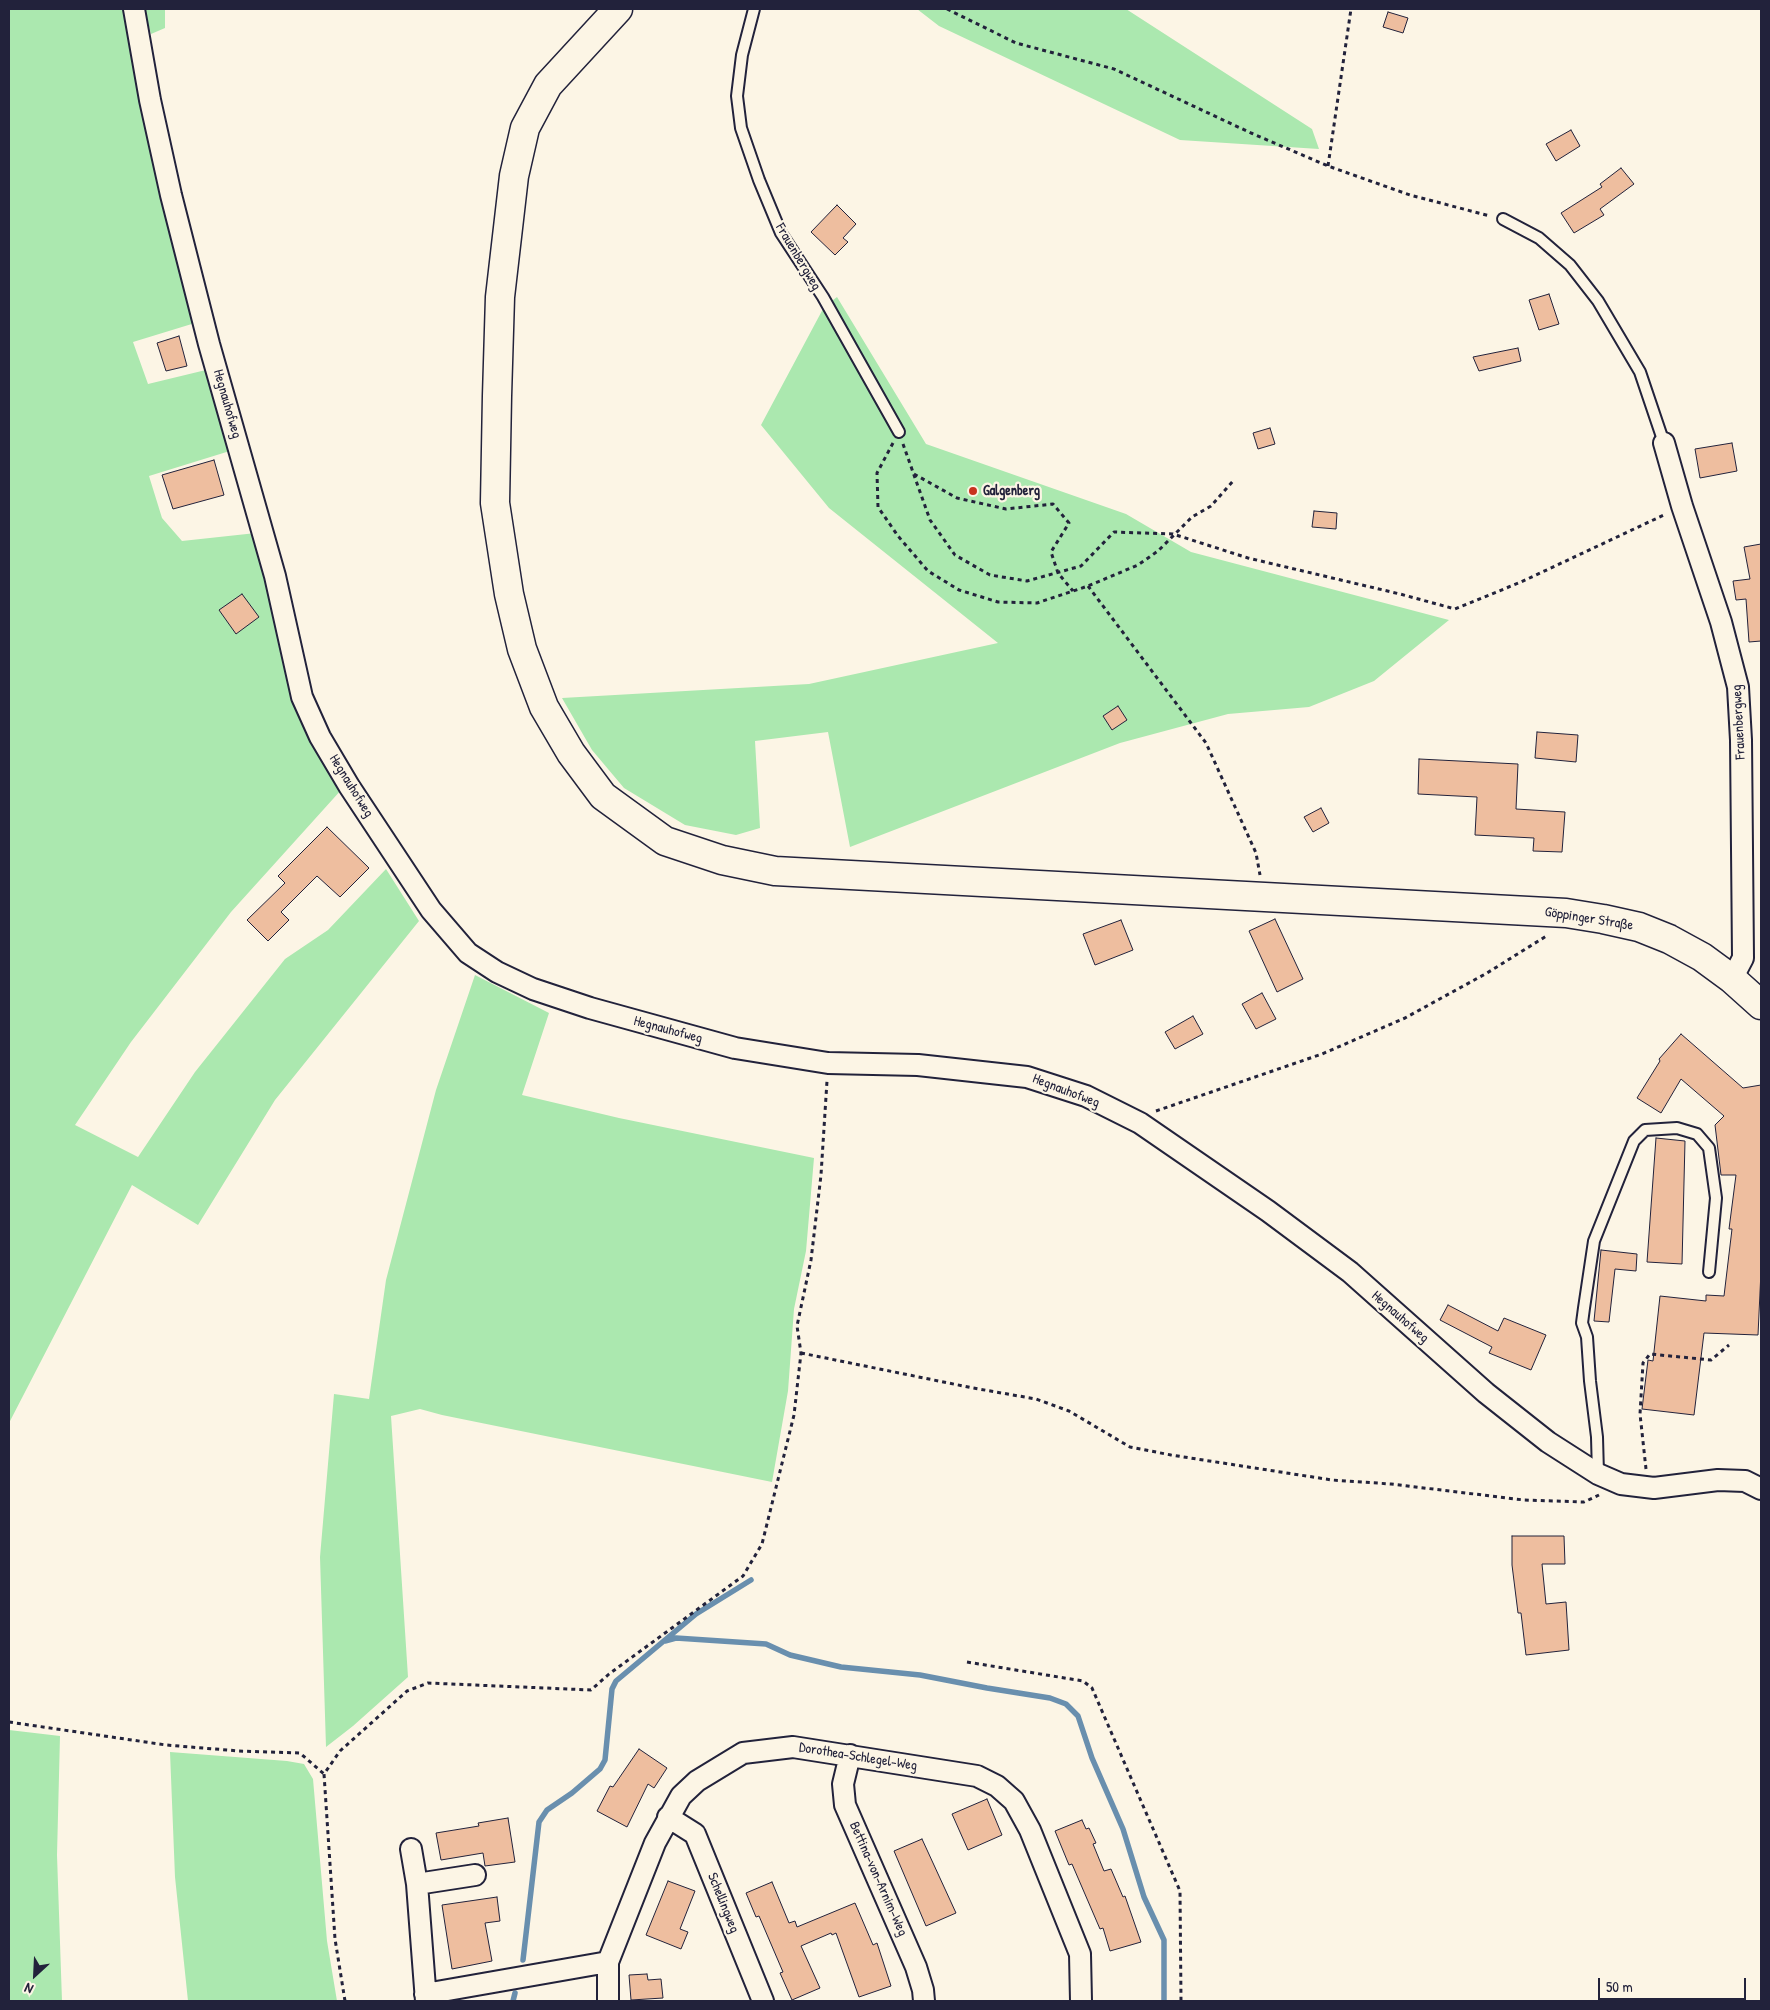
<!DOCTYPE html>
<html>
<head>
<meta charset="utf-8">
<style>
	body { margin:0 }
	#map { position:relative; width:1770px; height:2010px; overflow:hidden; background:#fcf5e5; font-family:"Patrick Hand",sans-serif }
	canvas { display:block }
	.frame { position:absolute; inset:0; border:10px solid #22223b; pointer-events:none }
	.north { position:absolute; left:10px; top:1950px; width:50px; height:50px; -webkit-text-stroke:4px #fcf5e5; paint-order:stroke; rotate:205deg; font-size:14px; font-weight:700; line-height:20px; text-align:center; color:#22223b }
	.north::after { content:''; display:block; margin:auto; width:18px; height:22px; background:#22223b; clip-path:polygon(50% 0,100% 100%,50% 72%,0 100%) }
	.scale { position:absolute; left:1598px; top:1978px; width:148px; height:22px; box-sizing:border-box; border:2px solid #22223b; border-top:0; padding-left:6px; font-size:15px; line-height:18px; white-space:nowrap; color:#22223b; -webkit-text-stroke:4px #fcf5e5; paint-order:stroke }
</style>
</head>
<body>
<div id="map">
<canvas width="1770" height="2010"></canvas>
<div class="frame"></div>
<div class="north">N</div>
<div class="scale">50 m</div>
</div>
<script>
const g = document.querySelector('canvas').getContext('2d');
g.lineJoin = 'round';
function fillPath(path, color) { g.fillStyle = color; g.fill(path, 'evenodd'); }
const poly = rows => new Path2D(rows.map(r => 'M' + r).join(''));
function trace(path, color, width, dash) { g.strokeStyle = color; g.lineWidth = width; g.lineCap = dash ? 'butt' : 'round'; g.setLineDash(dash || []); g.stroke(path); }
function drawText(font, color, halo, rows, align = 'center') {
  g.font = font + ' "Patrick Hand",sans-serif'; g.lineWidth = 4.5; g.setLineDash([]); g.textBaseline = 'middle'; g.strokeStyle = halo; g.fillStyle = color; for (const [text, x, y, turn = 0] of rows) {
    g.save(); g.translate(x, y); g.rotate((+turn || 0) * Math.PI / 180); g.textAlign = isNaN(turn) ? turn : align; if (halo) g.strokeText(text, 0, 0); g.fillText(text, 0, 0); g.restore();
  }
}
const green = poly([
	[9,9,127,9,195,323,133,342,148,384,210,369,233,450,149,476,162,518,182,541,256,533,342,789,231,912,131,1042,75,1125,138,1157,195,1072,285,959,328,930,386,869,419,921,275,1100,198,1225,132,1185,9,1423],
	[144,9,165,9,165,28,151,34],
	[917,9,1126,9,1312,129,1319,149,1180,140,939,26],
	[837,297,926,444,1126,514,1191,552,1449,620,1374,681,1309,707,1228,714,1120,743,850,847,828,732,755,741,760,828,736,835,685,825,624,788,592,750,562,698,809,684,998,643,829,508,761,425,824,307],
	[475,975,549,1013,522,1095,619,1118,814,1158,806,1251,794,1309,788,1391,772,1482,442,1415,420,1409,391,1416,408,1677,353,1726,326,1747,320,1557,334,1394,369,1399,386,1280,436,1090],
	[9,1730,60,1736,57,1855,62,2001,9,2001],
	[170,1752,287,1761,304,1764,313,1779,327,1941,337,2001,188,2001,175,1877]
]);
const stream = poly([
	[665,1641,676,1638,766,1644,790,1655,841,1667,920,1675,987,1688,1050,1698,1066,1704,1078,1716,1092,1758,1123,1829,1144,1897,1164,1940,1164,2001],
	[523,1960,539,1822,547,1810,572,1793,600,1769,605,1760,612,1689,616,1681,696,1614,751,1580],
	[513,2001,515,1993]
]);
const building = poly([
	[1388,12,1408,18,1403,33,1383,27,1388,12],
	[1571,130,1580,146,1556,161,1546,144,1571,130],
	[1621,168,1634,184,1600,209,1604,215,1574,233,1561,213,1602,187,1600,184,1621,168],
	[837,205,856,224,843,238,848,242,835,255,811,232,837,205],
	[1549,294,1559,324,1539,330,1529,300,1549,294],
	[179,336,187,366,166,371,157,343,179,336],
	[1518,348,1521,361,1479,371,1473,357,1518,348],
	[1270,428,1275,444,1258,449,1253,433,1270,428],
	[1732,443,1737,471,1700,478,1695,449,1732,443],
	[214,460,224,495,173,509,162,475,214,460],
	[1314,511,1337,513,1336,529,1312,527,1314,511],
	[1761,544,1761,641,1749,642,1746,599,1736,600,1733,581,1750,579,1744,547,1761,544],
	[242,594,259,617,236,634,219,610,242,594],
	[1118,706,1127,720,1112,730,1103,716,1118,706],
	[1537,732,1578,735,1576,762,1535,758,1537,732],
	[1419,759,1518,764,1516,809,1565,812,1562,852,1533,851,1534,838,1475,835,1477,797,1418,794,1419,759],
	[1321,808,1329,823,1313,832,1304,817,1321,808],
	[327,827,369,868,340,897,317,876,281,912,289,920,268,941,247,920,285,883,278,876,327,827],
	[1275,919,1303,979,1277,992,1249,931,1275,919],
	[1121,920,1133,950,1095,965,1083,934,1121,920],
	[1262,993,1276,1019,1256,1029,1242,1004,1262,993],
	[1193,1016,1203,1034,1175,1049,1165,1032,1193,1016],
	[1681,1034,1743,1088,1761,1085,1761,1271,1758,1335,1704,1333,1694,1415,1642,1409,1648,1360,1653,1361,1660,1296,1706,1301,1706,1295,1724,1296,1732,1229,1729,1229,1736,1175,1721,1175,1715,1125,1724,1116,1681,1079,1661,1113,1637,1098,1660,1061,1659,1059,1681,1034],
	[1656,1138,1685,1141,1682,1264,1647,1262,1656,1138],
	[1601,1250,1637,1254,1636,1271,1615,1269,1609,1322,1594,1321,1601,1250],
	[1448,1305,1498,1331,1504,1318,1546,1335,1531,1370,1489,1353,1492,1347,1440,1320,1448,1305],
	[1512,1536,1564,1536,1565,1564,1542,1564,1546,1604,1566,1602,1569,1650,1526,1655,1521,1613,1518,1613,1512,1565,1512,1536],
	[639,1749,667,1768,654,1788,648,1784,627,1827,597,1811,610,1786,613,1787,639,1749],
	[987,1799,1002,1835,968,1850,952,1814,987,1799],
	[508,1818,515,1862,485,1866,483,1853,441,1860,436,1833,479,1826,478,1823,508,1818],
	[1082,1820,1086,1829,1089,1828,1096,1843,1093,1844,1104,1871,1111,1869,1123,1897,1125,1896,1141,1942,1110,1951,1103,1928,1100,1929,1072,1864,1069,1865,1055,1831,1082,1820],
	[922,1839,956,1913,926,1926,894,1851,922,1839],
	[668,1881,695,1891,680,1929,688,1932,681,1949,646,1935,668,1881],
	[772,1882,789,1923,795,1921,797,1927,855,1903,873,1945,877,1943,891,1986,859,1997,836,1933,832,1935,831,1933,801,1946,820,1988,792,2000,780,1973,783,1972,759,1916,756,1917,746,1893,772,1882],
	[497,1897,500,1921,485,1923,492,1961,452,1969,442,1905,497,1897],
	[647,1974,648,1980,661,1979,663,1998,631,2000,629,1975,647,1974]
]);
const path = poly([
	[947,9,1016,43,1114,69,1251,133,1328,166,1410,195,1490,216],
	[1328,166,1351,9],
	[893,443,877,473,878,507,898,536,928,571,959,590,998,602,1037,603,1088,586,1138,565,1158,551,1192,517,1211,506,1233,481],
	[903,444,930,520,955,555,990,575,1027,581,1081,566,1114,532,1173,534,1248,558,1400,594,1455,609,1521,582,1666,514],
	[914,474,957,498,1006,509,1053,504,1069,523,1051,552,1058,573,1073,591],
	[1088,586,1206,743,1256,853,1260,875],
	[1156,1111,1322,1054,1405,1018,1487,973,1548,935],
	[801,1353,973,1388,1036,1399,1069,1411,1130,1447,1171,1455,1332,1480,1391,1484,1524,1500,1584,1502,1599,1495],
	[1646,1469,1640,1414,1643,1363,1650,1354,1711,1360,1729,1345],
	[967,1662,1083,1681,1092,1688,1180,1891,1181,2001],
	[9,1722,166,1745,239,1751,300,1753,324,1774],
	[345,2001,335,1939,324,1774,340,1751,407,1691,428,1683,591,1690,609,1674,743,1576,762,1544,794,1415,801,1353,797,1326,811,1260,821,1175,827,1081]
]);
const lane = poly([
	[754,9,742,55,737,96,741,128,759,180,781,233,823,297,899,432],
	[1503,219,1539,238,1570,265,1598,301,1640,372,1664,443],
	[1598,1474,1597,1437,1590,1381,1587,1337,1582,1323,1584,1308,1594,1241,1634,1141,1645,1130,1677,1128,1697,1134,1709,1148,1716,1198,1709,1272]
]);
const street = poly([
	[134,9,150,100,171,195,209,344,275,576,302,697,320,737,349,786,431,910,468,953,497,972,533,989,590,1008,735,1048,828,1063,918,1065,1027,1077,1086,1096,1140,1123,1268,1211,1350,1272,1486,1393,1548,1442,1598,1474,1621,1484,1654,1488,1718,1480,1745,1481,1761,1489],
	[1664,443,1682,506,1721,622,1738,687,1741,740,1743,958,1732,979],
	[850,1755,843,1784,845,1805,916,1967,923,1990,924,2001],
	[668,1817,695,1834,763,2001],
	[411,1849,417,1884,426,2001],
	[417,1884,475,1875],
	[425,1994,608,1962,655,1843,681,1796,697,1781,743,1753,793,1747,977,1776,997,1786,1014,1801,1030,1830,1080,1954,1081,2001],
	[608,2001,608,1962]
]);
const secondary = poly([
	[618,9,548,85,525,128,514,176,500,297,497,396,495,503,509,594,522,649,544,707,571,753,603,796,665,841,722,860,775,871,1566,913,1603,919,1639,927,1669,939,1702,957,1732,979,1761,1005]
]);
const markers = [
	[973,491,5,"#c8321e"]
];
const streetNames = [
	["Frauenbergweg",798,257,59],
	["Hegnauhofweg",227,404,74],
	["Frauenbergweg",1739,722,-93],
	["Hegnauhofweg",351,786,58],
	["Göppinger Straße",1589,919,9],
	["Hegnauhofweg",668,1030,15],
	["Hegnauhofweg",1066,1091,21],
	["Hegnauhofweg",1400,1317,41],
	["Dorothea-Schlegel-Weg",858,1757,9],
	["Bettina-von-Arnim-Weg",878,1879,66],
	["Schellingweg",723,1903,68]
];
const poiNames = [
	["Galgenberg",983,491]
];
fillPath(green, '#abe8af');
trace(stream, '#698fae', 5.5);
fillPath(building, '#eebe9f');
trace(building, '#22223b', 1);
trace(lane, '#22223b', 14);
trace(street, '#22223b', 24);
trace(secondary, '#22223b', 31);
trace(path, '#22223b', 3, [4, 4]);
trace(lane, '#fcf5e5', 10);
trace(street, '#fcf5e5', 20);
trace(secondary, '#fcf5e5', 28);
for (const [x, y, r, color] of markers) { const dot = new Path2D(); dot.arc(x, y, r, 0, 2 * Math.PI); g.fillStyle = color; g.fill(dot); trace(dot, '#fcf5e5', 2); }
drawText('14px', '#22223b', '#fcf5e5', streetNames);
drawText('bold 14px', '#22223b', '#fcf5e5', poiNames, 'left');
</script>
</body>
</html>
